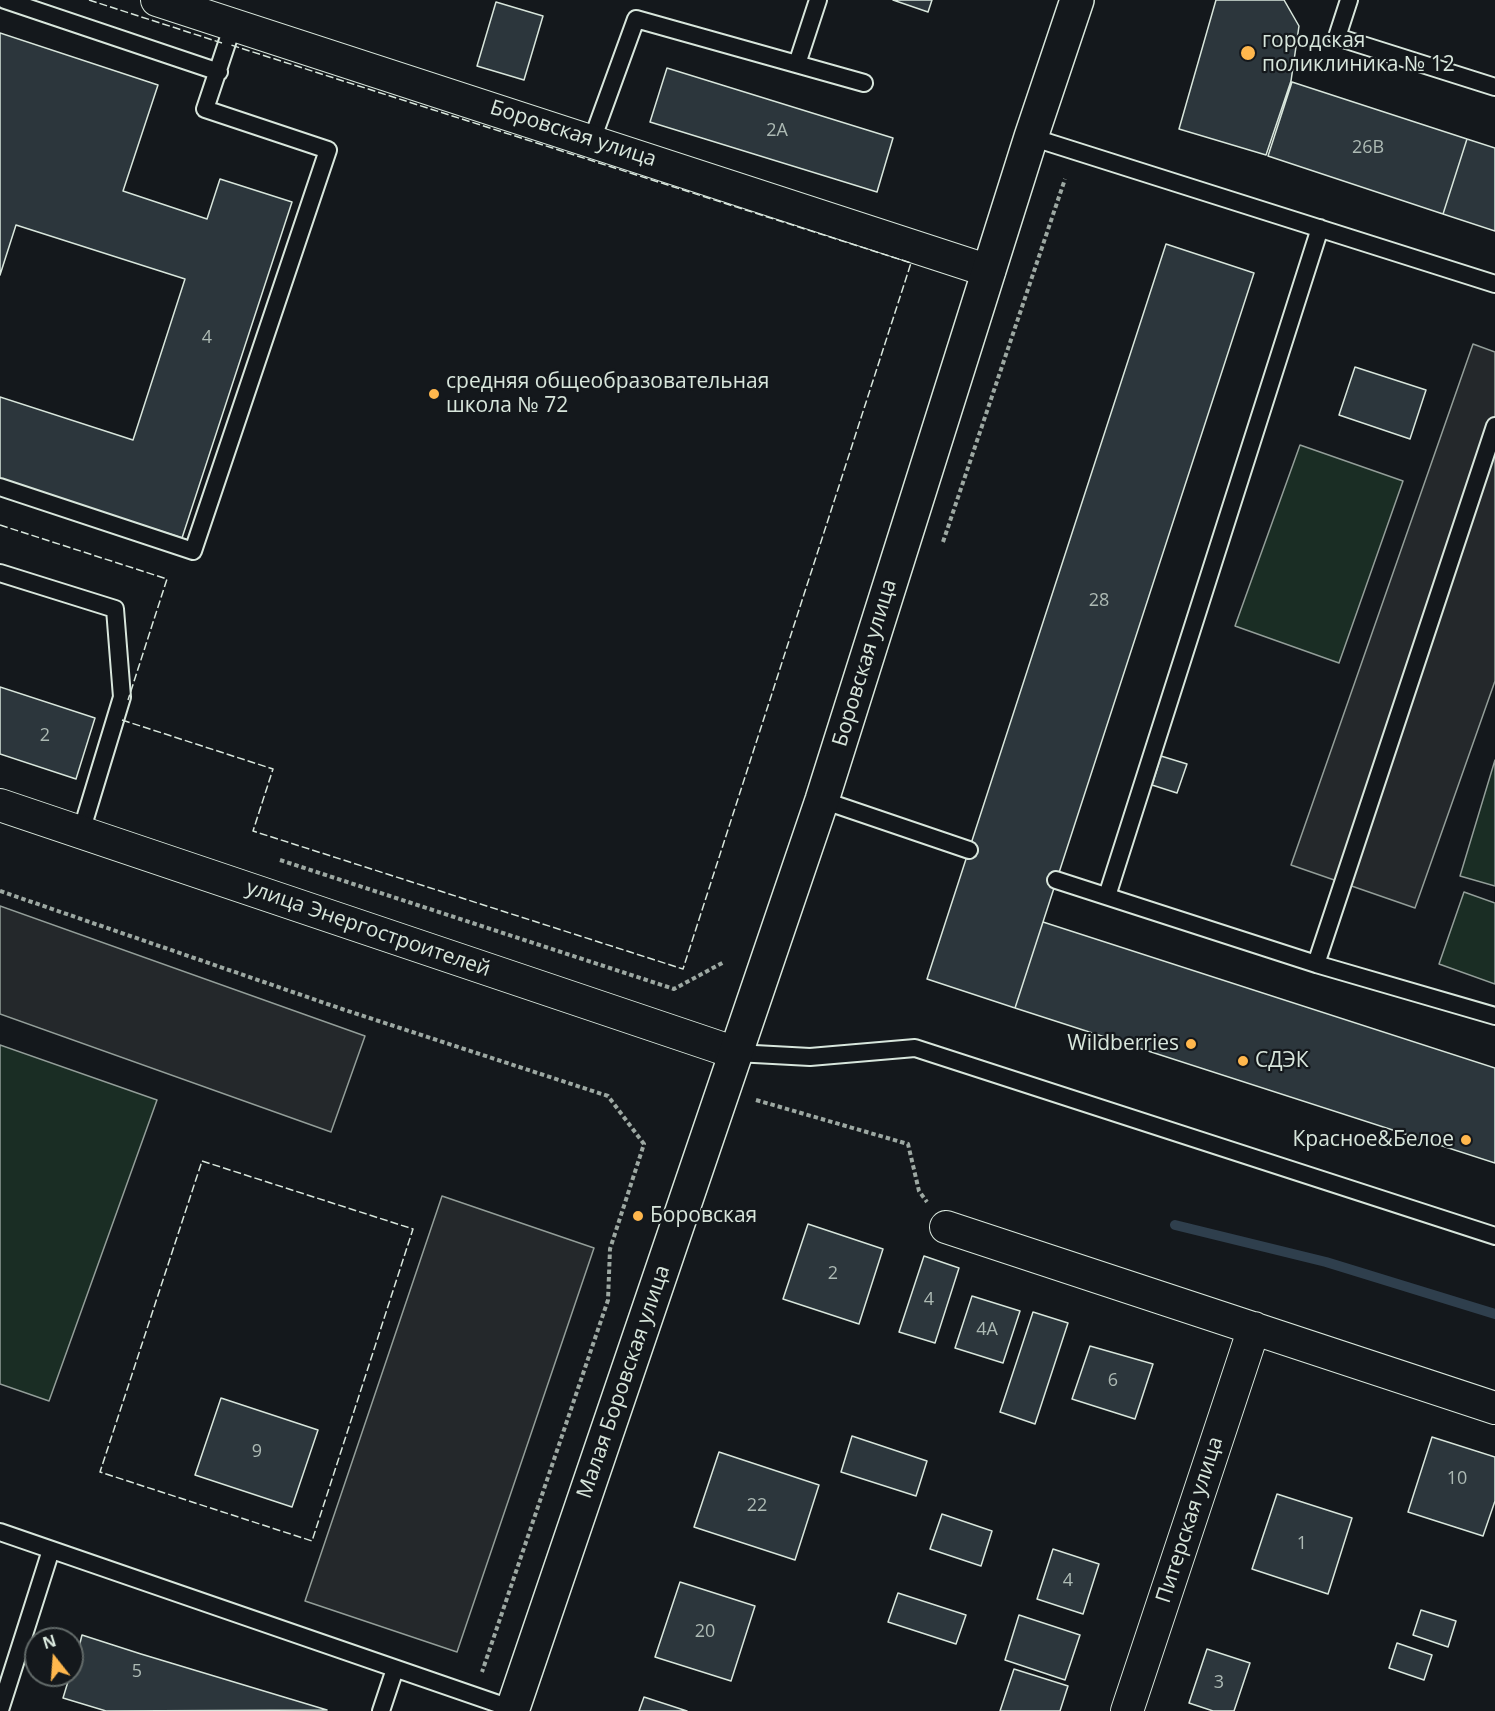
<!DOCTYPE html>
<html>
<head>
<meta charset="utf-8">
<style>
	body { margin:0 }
	#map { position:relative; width:1495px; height:1711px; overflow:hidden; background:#14181c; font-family:"Open Sans",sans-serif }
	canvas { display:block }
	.north { position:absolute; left:24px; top:1627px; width:60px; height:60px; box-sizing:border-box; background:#14181c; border:2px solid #626a69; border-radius:50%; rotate:343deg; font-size:16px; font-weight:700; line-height:24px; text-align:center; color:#d8e6dc }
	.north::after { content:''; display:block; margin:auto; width:21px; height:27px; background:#ffb74d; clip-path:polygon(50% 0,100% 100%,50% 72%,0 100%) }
</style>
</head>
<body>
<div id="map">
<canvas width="1495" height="1711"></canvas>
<div class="north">N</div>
</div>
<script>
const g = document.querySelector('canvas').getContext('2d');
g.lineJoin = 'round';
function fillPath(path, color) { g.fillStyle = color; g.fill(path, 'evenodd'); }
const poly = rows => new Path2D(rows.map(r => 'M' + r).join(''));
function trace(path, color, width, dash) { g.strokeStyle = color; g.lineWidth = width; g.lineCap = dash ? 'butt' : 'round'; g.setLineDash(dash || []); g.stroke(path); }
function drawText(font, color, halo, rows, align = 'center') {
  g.font = font + ' "Open Sans",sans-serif'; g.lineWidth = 4.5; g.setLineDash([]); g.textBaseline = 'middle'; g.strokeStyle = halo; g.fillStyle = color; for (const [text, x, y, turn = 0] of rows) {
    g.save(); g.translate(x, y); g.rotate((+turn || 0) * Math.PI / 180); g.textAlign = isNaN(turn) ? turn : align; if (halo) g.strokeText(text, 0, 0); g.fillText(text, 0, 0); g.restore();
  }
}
const green = poly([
	[1300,445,1403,481,1339,663,1235,626,1300,445],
	[1495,760,1495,886,1460,876,1495,760],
	[1464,892,1495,903,1495,984,1439,964,1464,892],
	[0,1045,157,1100,49,1401,0,1384,0,1045]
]);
const parking = poly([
	[1473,344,1495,352,1495,681,1415,908,1291,865,1473,344],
	[0,906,365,1036,331,1132,0,1014,0,906],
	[442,1196,594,1248,457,1652,305,1601,442,1196]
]);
const stream = poly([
	[1175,1225,1326,1262,1495,1314]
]);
const building = poly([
	[893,0,932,0,928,12,893,0],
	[1216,0,1284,0,1299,26,1291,81,1266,155,1179,129,1216,0],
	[496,2,543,16,524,80,477,66,496,2],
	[0,33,158,85,123,191,207,219,220,179,292,202,182,538,0,479,0,397,133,440,185,279,16,225,0,275,0,33],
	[667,68,893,138,877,192,650,122,667,68],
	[1292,82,1467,139,1443,214,1268,156,1292,82],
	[1467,139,1495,148,1495,231,1443,214,1467,139],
	[1166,244,1254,273,1015,1008,927,979,1166,244],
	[1355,367,1426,390,1410,439,1339,415,1355,367],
	[0,687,95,718,76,779,0,754,0,687],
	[1161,756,1187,764,1177,793,1152,785,1161,756],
	[1043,922,1495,1068,1495,1163,1015,1008,1043,922],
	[808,1224,883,1249,859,1324,783,1299,808,1224],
	[924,1256,959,1268,935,1343,899,1332,924,1256],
	[972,1296,1020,1311,1003,1363,955,1348,972,1296],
	[1033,1312,1068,1323,1035,1424,1000,1412,1033,1312],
	[1090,1346,1153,1364,1135,1419,1072,1399,1090,1346],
	[221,1398,318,1430,292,1507,195,1475,221,1398],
	[852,1436,927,1461,916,1496,841,1472,852,1436],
	[1432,1437,1495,1457,1495,1501,1483,1536,1408,1512,1432,1437],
	[719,1452,819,1485,795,1560,694,1527,719,1452],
	[1277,1494,1352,1518,1328,1594,1252,1569,1277,1494],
	[942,1514,992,1531,981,1566,930,1549,942,1514],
	[1053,1549,1099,1564,1083,1614,1037,1599,1053,1549],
	[680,1582,755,1606,731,1681,655,1657,680,1582],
	[898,1593,966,1615,956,1644,888,1622,898,1593],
	[1421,1610,1456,1621,1448,1647,1413,1635,1421,1610],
	[1019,1615,1080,1635,1065,1680,1005,1660,1019,1615],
	[82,1635,141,1654,327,1710,106,1711,63,1698,70,1675,72,1675,82,1635],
	[1397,1643,1432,1655,1424,1680,1389,1668,1397,1643],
	[1207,1649,1250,1663,1234,1711,1213,1711,1189,1703,1207,1649],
	[1014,1669,1068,1686,1060,1711,1000,1711,1014,1669],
	[644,1697,687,1711,639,1711,644,1697]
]);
const path = poly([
	[943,542,1065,179],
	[280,860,674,989,724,962],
	[0,891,342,1009,608,1096,644,1144,610,1249,608,1300,482,1672],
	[756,1100,908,1144,919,1191,927,1202]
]);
const lane = poly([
	[5,0,219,72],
	[1349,0,1337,37,1495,87],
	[797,64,818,0],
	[1031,137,1495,284],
	[592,140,636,19,864,83],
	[0,487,193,551,328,150,205,109,233,25],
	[0,573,115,609,122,697,81,832],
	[822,800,969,850],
	[1056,880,1316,964,1495,1016],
	[1107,896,1320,228],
	[1316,964,1495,426],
	[736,1053,810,1057,915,1048,1495,1236],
	[0,1532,513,1709],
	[0,1710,51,1550],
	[381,1711,395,1669]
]);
const street = poly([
	[157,0,989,271],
	[0,805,736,1053],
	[946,1227,1495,1408],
	[1127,1711,1254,1328]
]);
const secondary = poly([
	[512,1711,822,800,1031,137,1077,0]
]);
const fence = poly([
	[89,0,222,43],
	[0,525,167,579,128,700],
	[122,720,273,769,253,831,683,969,911,263,231,45],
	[202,1161,413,1229,312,1541,100,1472,202,1161]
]);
const markers = [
	[1248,53,8,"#ffb74d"],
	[434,394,6,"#ffb74d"],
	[1191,1044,6,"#ffb74d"],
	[1243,1061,6,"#ffb74d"],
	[1466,1140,6,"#ffb74d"],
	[638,1216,6,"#ffb74d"]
];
const numberNames = [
	["2А",777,131],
	["26В",1368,148],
	["4",207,338],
	["28",1099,601],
	["2",45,736],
	["2",833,1274],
	["4",929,1300],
	["4А",987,1330],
	["6",1113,1381],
	["9",257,1452],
	["10",1457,1479],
	["22",757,1506],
	["1",1302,1544],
	["4",1068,1581],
	["20",705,1632],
	["5",137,1672],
	["3",1219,1683]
];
const poiNames = [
	["городская",1262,41],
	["поликлиника № 12",1262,65],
	["средняя общеобразовательная",446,382],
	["школа № 72",446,406],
	["Wildberries",1179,1044,"right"],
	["СДЭК",1255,1061],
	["Красное&Белое",1454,1140,"right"],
	["Боровская",650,1216]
];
const streetNames = [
	["Боровская улица",573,134,18],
	["Боровская улица",865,663,-73],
	["улица Энергостроителей",368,929,19],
	["Малая Боровская улица",624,1382,-71],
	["Питерская улица",1190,1520,-72]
];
fillPath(green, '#1a2d24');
trace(green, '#939e99', 1.5);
fillPath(parking, '#24282b');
trace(parking, '#939e99', 1.5);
trace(stream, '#2f3f4d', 10);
fillPath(building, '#2c363c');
trace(building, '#d8e6dc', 1.5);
trace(lane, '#d8e6dc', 20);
trace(street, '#d8e6dc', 34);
trace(secondary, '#d8e6dc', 36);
trace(path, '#9da8a2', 4, [4.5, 3]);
trace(lane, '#14181c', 16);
trace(street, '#14181c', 32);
trace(secondary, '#14181c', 33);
trace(fence, '#d8e6dc', 1.5, [8, 3]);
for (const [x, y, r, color] of markers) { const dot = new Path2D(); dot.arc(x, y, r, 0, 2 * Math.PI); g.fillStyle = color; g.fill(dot); trace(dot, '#14181c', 2); }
drawText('18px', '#adbab4', null, numberNames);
drawText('21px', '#d8e6dc', '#14181c', poiNames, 'left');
drawText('21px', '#d8e6dc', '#14181c', streetNames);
</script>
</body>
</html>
